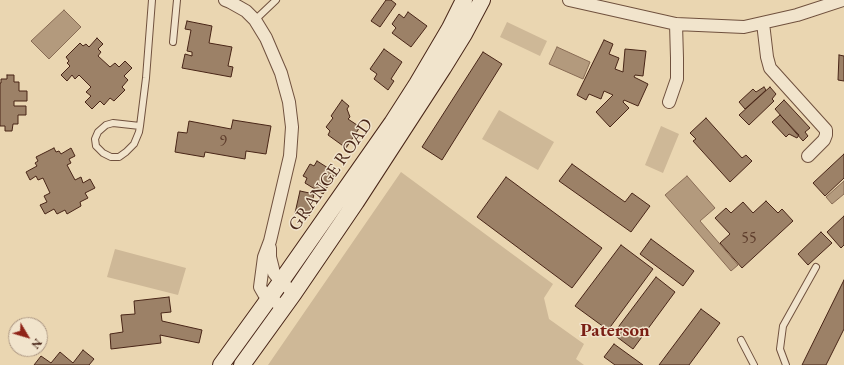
<!DOCTYPE html>
<html>
<head>
<meta charset="utf-8">
<style>
	body { margin:0 }
	#map { position:relative; width:844px; height:365px; overflow:hidden; background:#ead6b1; font-family:"EB Garamond",serif }
	canvas { display:block }
	.north { position:absolute; left:8px; top:317px; width:40px; height:40px; box-sizing:border-box; background:#f1e4cc; border:1px solid #ad9884; border-radius:50%; rotate:128deg; font-size:11px; font-weight:700; line-height:16px; text-align:center; color:#482517 }
	.north::after { content:''; display:block; margin:auto; width:14px; height:18px; background:#8f2418; clip-path:polygon(50% 0,100% 100%,50% 72%,0 100%) }
</style>
</head>
<body>
<div id="map">
<canvas width="844" height="365"></canvas>
<div class="north">N</div>
</div>
<script>
const g = document.querySelector('canvas').getContext('2d');
g.lineJoin = 'round';
function fillPath(path, color) { g.fillStyle = color; g.fill(path, 'evenodd'); }
const poly = rows => new Path2D(rows.map(r => 'M' + r).join(''));
function trace(path, color, width, dash) { g.strokeStyle = color; g.lineWidth = width; g.lineCap = dash ? 'butt' : 'round'; g.setLineDash(dash || []); g.stroke(path); }
function drawText(font, color, halo, rows, align = 'center') {
  g.font = font + ' "EB Garamond",serif'; g.lineWidth = 3; g.setLineDash([]); g.textBaseline = 'middle'; g.strokeStyle = halo; g.fillStyle = color; for (const [text, x, y, turn = 0] of rows) {
    g.save(); g.translate(x, y); g.rotate((+turn || 0) * Math.PI / 180); g.textAlign = isNaN(turn) ? turn : align; if (halo) g.strokeText(text, 0, 0); g.fillText(text, 0, 0); g.restore();
  }
}
const green = poly([
	[507,22,547,41,540,56,500,37],
	[499,110,554,142,538,170,482,139],
	[661,126,679,134,663,173,645,165],
	[401,172,553,284,544,298,549,319,584,344,576,359,584,365,268,365],
	[115,249,186,268,178,295,107,277]
]);
const water = poly([
	[64,10,81,27,49,59,31,41,64,10],
	[557,47,590,62,583,79,549,64,557,47],
	[687,176,715,208,700,221,738,265,731,271,665,195,687,176],
	[844,181,844,194,832,204,826,197,844,181]
]);
const building = poly([
	[386,0,391,0,396,4,380,27,371,21,386,0],
	[408,12,427,26,411,47,392,33,396,28,392,24,399,14,404,18,408,12],
	[187,21,212,26,209,43,232,47,228,66,233,67,231,77,182,68,185,54,192,56,192,52,187,51,191,30,185,29,187,21],
	[97,38,103,44,98,49,101,52,98,56,110,67,115,63,119,67,125,61,132,68,124,76,128,80,122,87,125,90,114,101,110,98,104,105,100,101,92,109,85,102,91,96,86,92,91,87,79,75,75,79,72,75,67,81,61,75,70,66,67,63,69,61,66,57,80,43,83,46,86,44,89,47,97,38],
	[604,40,613,44,609,54,619,58,615,69,623,72,625,49,646,51,643,76,635,75,634,77,648,84,638,106,624,100,623,102,629,108,610,127,596,112,613,95,604,91,601,99,589,94,586,100,577,95,604,40],
	[384,49,402,62,391,79,394,81,388,90,374,79,377,74,370,69,384,49],
	[483,52,502,64,442,160,422,147,483,52],
	[839,55,844,56,844,81,838,80,839,55],
	[7,75,14,75,14,82,19,82,19,91,27,91,27,101,14,101,14,106,26,106,26,115,18,115,18,124,13,124,12,131,5,131,5,126,0,126,0,83,1,83,1,79,7,79,7,75],
	[764,87,766,90,745,109,739,102,753,89,756,92,764,87],
	[770,87,776,94,772,99,774,101,749,125,739,115,770,87],
	[342,100,349,106,347,109,350,117,348,119,360,127,346,148,328,135,330,131,326,127,333,118,331,116,342,100],
	[784,100,810,128,805,132,808,136,803,141,775,109,784,100],
	[780,115,799,135,797,138,789,134,786,137,772,122,780,115],
	[706,118,742,158,746,155,752,161,730,182,693,141,696,139,690,133,706,118],
	[233,120,271,126,266,154,246,151,245,159,205,152,204,157,175,152,178,132,187,133,189,121,231,129,233,120],
	[54,148,56,152,59,151,61,154,71,148,75,156,69,159,71,163,67,165,75,180,81,177,83,183,90,179,95,188,85,193,88,198,80,202,81,206,67,214,65,210,57,214,54,209,45,214,40,205,47,202,44,196,50,193,43,178,38,180,36,176,30,180,26,172,37,166,35,163,38,161,36,157,54,148],
	[844,154,844,178,825,196,813,183,844,154],
	[317,161,336,173,323,194,305,183,307,178,303,176,310,164,314,166,317,161],
	[572,164,625,202,632,193,650,206,631,232,559,181,572,164],
	[506,177,602,248,572,288,477,217,506,177],
	[300,191,314,194,309,216,295,213,300,191],
	[766,201,778,213,782,209,793,221,742,268,720,243,730,234,715,218,726,208,731,213,743,202,753,213,766,201],
	[844,216,844,245,841,248,827,232,844,216],
	[821,232,832,243,808,265,798,254,821,232],
	[651,239,694,271,683,286,640,254,651,239],
	[621,245,653,269,608,330,575,306,621,245],
	[656,277,675,292,633,349,613,334,656,277],
	[844,280,844,329,826,365,802,365,844,280],
	[169,297,171,312,161,313,162,321,202,330,199,343,160,335,161,343,111,349,110,334,123,332,121,315,135,314,134,301,169,297],
	[701,309,720,323,689,365,659,365,701,309],
	[614,344,643,365,615,365,604,357,614,344],
	[83,350,94,359,89,365,34,365,41,356,51,363,60,352,73,363,83,350]
]);
const lane = poly([
	[255,20,276,0],
	[173,42,177,0],
	[140,126,113,123,106,125,98,132,95,139,96,146,103,153,111,157,119,157,126,152,134,144,139,132,140,126,146,78,152,0],
	[741,340,754,365],
	[786,365,780,349,783,326,816,267]
]);
const street = poly([
	[225,0,230,2,246,11,255,20,266,38,281,73,289,102,292,127,290,156,270,241,264,257,260,287,264,294,283,307],
	[569,0,676,24,744,27,797,15,843,0],
	[763,23,767,57,770,68,826,130,826,135,824,140,808,156],
	[669,102,677,79,677,58,676,24],
	[270,248,270,257,274,273,281,282,294,293]
]);
const secondary = poly([
	[221,365,268,300,392,123,417,84,450,28,464,0],
	[242,365,294,293,356,202,443,68,464,34,482,0]
]);
const numberNames = [
	["9",223,142],
	["55",749,239]
];
const streetNames = [
	["GRANGE ROAD",331,175,-55]
];
const neighbourhoodNames = [
	["Paterson",615,331]
];
fillPath(green, '#ceb897');
fillPath(water, '#b39a7d');
trace(water, '#886b54', 1);
fillPath(building, '#9c8167');
trace(building, '#482517', 1);
trace(lane, '#70513e', 8);
trace(street, '#70513e', 14);
trace(secondary, '#482517', 18);
trace(lane, '#f1e4cc', 6);
trace(street, '#f1e4cc', 12);
trace(secondary, '#f1e4cc', 16);
drawText('16px', '#5d3c2b', null, numberNames);
drawText('18px', '#482517', '#f1e4cc', streetNames);
drawText('bold 19px', '#7a1f14', '#f1e4cc', neighbourhoodNames);
</script>
</body>
</html>
